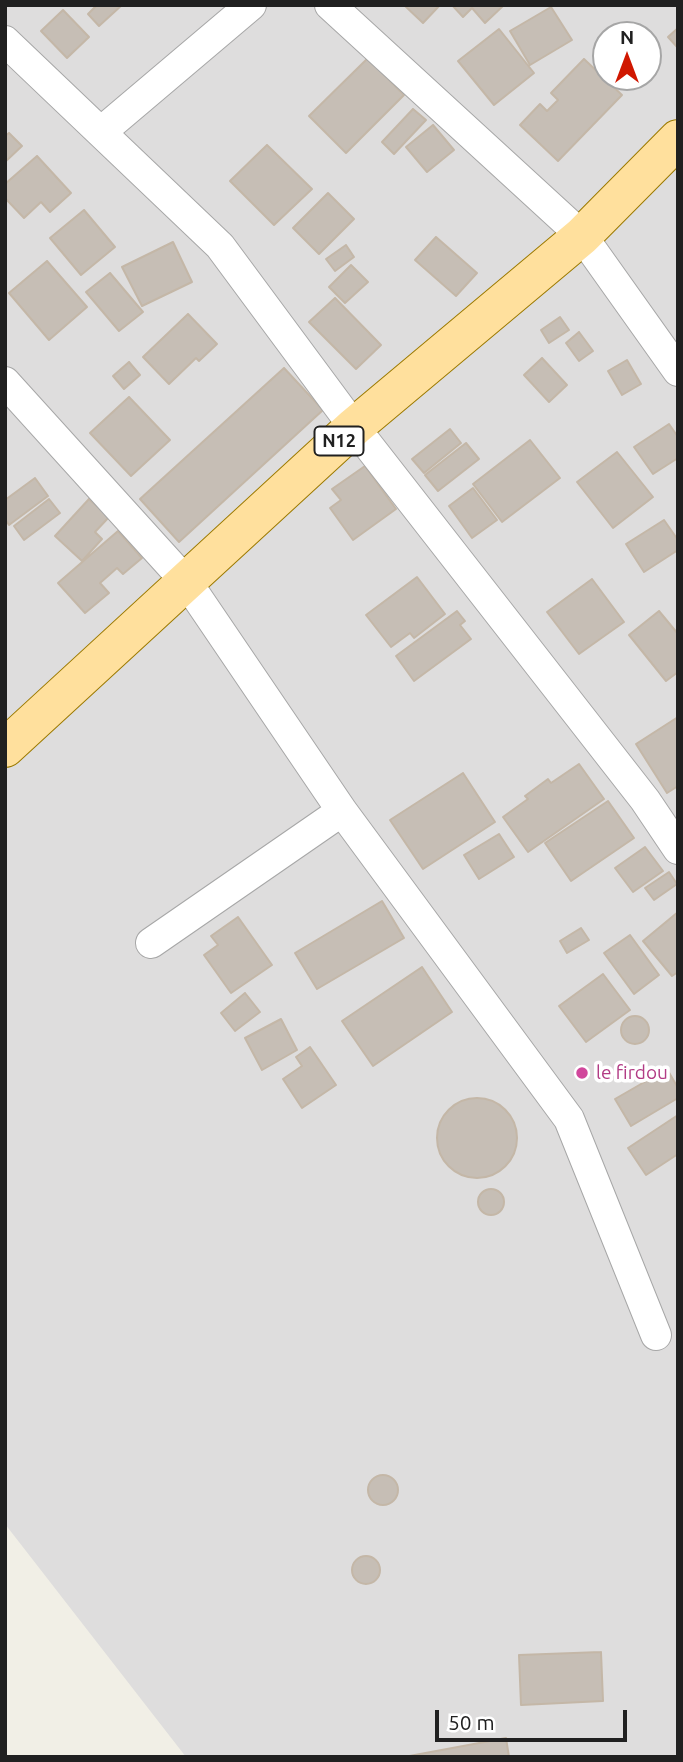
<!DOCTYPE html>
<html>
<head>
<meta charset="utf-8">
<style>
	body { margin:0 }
	#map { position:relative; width:683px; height:1762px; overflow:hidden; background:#f1efe6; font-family:Ubuntu,sans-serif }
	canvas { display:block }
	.frame { position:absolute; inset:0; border:7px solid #202020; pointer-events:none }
	.north { position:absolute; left:592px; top:21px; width:70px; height:70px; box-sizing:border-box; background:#fff; border:2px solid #a6a6a6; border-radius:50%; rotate:0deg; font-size:19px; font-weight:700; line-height:28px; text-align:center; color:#202020 }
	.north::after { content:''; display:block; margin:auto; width:24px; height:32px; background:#d01700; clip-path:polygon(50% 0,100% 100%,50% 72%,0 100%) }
	.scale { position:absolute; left:435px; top:1710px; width:192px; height:32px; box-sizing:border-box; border:4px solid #202020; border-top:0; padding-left:9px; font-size:21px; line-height:24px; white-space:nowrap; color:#202020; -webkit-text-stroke:5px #fff; paint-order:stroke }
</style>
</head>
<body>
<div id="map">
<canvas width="683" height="1762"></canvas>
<div class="frame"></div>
<div class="north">N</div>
<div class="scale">50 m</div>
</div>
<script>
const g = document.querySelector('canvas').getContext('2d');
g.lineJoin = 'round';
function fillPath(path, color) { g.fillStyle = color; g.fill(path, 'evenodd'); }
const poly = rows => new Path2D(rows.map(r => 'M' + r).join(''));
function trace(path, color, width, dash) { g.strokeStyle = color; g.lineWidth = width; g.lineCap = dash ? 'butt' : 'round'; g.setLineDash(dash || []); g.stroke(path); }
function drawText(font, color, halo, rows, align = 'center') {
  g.font = font + ' Ubuntu,sans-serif'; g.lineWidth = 7; g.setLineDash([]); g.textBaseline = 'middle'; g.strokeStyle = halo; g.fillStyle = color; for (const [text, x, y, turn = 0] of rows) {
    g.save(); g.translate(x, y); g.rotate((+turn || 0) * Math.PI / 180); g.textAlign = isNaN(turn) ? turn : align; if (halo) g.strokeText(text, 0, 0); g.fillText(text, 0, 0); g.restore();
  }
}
const residential = poly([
	[5,5,678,5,678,1757,186,1757,5,1524],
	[606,35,648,35,648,77,606,77]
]);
const building = poly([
	[97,5,122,5,99,26,88,14,97,5],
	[404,5,440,5,423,23,404,5],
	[452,5,504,5,485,23,472,8,463,17,452,5],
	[551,7,572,40,530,65,510,31,551,7],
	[63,10,89,37,67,58,41,31,63,10],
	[678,28,678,48,668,37,678,28],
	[499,29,534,73,494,105,458,61,499,29],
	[368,58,404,95,346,153,309,116,368,58],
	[584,59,622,95,558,161,520,125,540,104,547,111,558,100,551,93,584,59],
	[413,109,426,120,394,154,382,142,413,109],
	[433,125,454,150,427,172,406,147,433,125],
	[9,133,22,146,5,162,5,136,9,133],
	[267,145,312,189,274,225,230,181,267,145],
	[37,156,71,193,50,212,41,202,24,218,5,198,5,184,37,156],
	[328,193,354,219,319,254,293,228,328,193],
	[84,210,115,247,81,275,50,238,84,210],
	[436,237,477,273,456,296,415,260,436,237],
	[173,242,192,282,142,306,122,267,173,242],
	[346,245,354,257,335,271,326,259,346,245],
	[47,261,87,307,49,340,9,293,47,261],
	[351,265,368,282,345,303,329,287,351,265],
	[110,273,143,312,119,331,86,292,110,273],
	[335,298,381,345,356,369,309,322,335,298],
	[188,314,217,344,199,361,196,358,169,384,143,357,188,314],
	[560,317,569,330,549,343,541,330,560,317],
	[579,332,593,351,579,361,566,343,579,332],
	[542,358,567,385,549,402,524,375,542,358],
	[627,360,641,384,622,395,608,371,627,360],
	[129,362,140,375,124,389,113,376,129,362],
	[284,368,323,410,179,542,140,499,284,368],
	[129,397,170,440,131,476,90,433,129,397],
	[669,424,678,437,678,458,653,474,634,447,669,424],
	[450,429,461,443,424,473,412,459,450,429],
	[530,440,560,478,502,522,473,484,530,440],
	[466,443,479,459,438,491,425,475,466,443],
	[617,452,653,497,613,528,577,482,617,452],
	[365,466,396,509,353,540,330,508,341,500,332,489,365,466],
	[35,478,48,496,9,525,5,519,5,500,35,478],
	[473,488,497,520,472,538,449,506,473,488],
	[49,499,60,513,24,540,14,526,49,499],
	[89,499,109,517,95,532,102,539,82,561,55,536,89,499],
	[664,520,678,540,678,550,644,572,626,544,664,520],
	[118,531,142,558,123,574,117,568,100,583,109,593,85,613,58,583,118,531],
	[417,577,445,614,414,638,410,633,391,647,366,615,417,577],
	[592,579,624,622,579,654,547,612,592,579],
	[457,611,465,621,460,625,471,639,414,681,396,656,457,611],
	[659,611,678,634,678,672,666,681,629,635,659,611],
	[678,717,678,786,667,793,636,744,678,717],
	[579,764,604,799,528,852,503,817,528,799,525,796,548,779,551,783,579,764],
	[463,773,495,822,423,869,390,820,463,773],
	[608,801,634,838,571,881,545,843,608,801],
	[499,834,514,857,479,879,464,855,499,834],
	[645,847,663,871,633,892,615,868,645,847],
	[669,872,677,884,654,900,645,888,669,872],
	[382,901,404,938,317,989,295,953,382,901],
	[678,912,678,972,672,976,643,941,678,912],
	[238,917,272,965,231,993,204,955,218,945,211,936,238,917],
	[581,928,589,940,567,953,560,941,581,928],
	[630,935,659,975,634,994,604,953,630,935],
	[422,967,452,1012,373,1066,342,1021,422,967],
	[603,974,630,1010,586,1042,559,1006,603,974],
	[245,993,260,1012,235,1031,221,1013,245,993],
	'621 1030a14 14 0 1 1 28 0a14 14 0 1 1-28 0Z',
	[281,1019,297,1050,262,1070,245,1038,281,1019],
	[310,1047,336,1085,302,1108,283,1079,302,1066,296,1057,310,1047],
	[667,1069,678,1088,678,1098,631,1126,615,1099,667,1069],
	'437 1138a40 40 0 1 1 80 0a40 40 0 1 1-80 0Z',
	[678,1115,678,1154,646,1175,628,1148,678,1115],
	'478 1202a13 13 0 1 1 26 0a13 13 0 1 1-26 0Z',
	'368 1490a15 15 0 1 1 30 0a15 15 0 1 1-30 0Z',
	'352 1570a14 14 0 1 1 28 0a14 14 0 1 1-28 0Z',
	[601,1652,603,1701,521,1705,519,1655,601,1652],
	[506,1738,509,1757,404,1757,506,1738]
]);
const minor = poly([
	[330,5,582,236,678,371],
	[5,41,220,246,354,427,645,800,678,849],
	[101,132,251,5],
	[5,382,188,584,342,811,569,1119,656,1335],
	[151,943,342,811]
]);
const primary = poly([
	[5,748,354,427,582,236,678,139]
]);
const markers = [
	[582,1073,7,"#d1479c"]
];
const shields = [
	[339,441,49]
];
const shieldNames = [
	["N12",339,441]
];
const hotelNames = [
	["le firdou",596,1073]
];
fillPath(residential, '#dedddd');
fillPath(building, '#c6beb5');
trace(building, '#c4b7a7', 2);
trace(minor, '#a7a7a7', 32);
trace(primary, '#9c7a00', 40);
trace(minor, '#fff', 30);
trace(primary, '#ffe09d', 38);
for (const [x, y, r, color] of markers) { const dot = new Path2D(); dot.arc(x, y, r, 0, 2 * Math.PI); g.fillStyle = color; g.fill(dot); trace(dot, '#fff', 2.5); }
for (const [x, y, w] of shields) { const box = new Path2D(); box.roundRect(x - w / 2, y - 14.5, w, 29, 5); g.fillStyle = '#fff'; g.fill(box); trace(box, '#202020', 2); }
drawText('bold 18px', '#202020', null, shieldNames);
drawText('19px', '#b23c85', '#fff', hotelNames, 'left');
</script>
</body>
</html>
